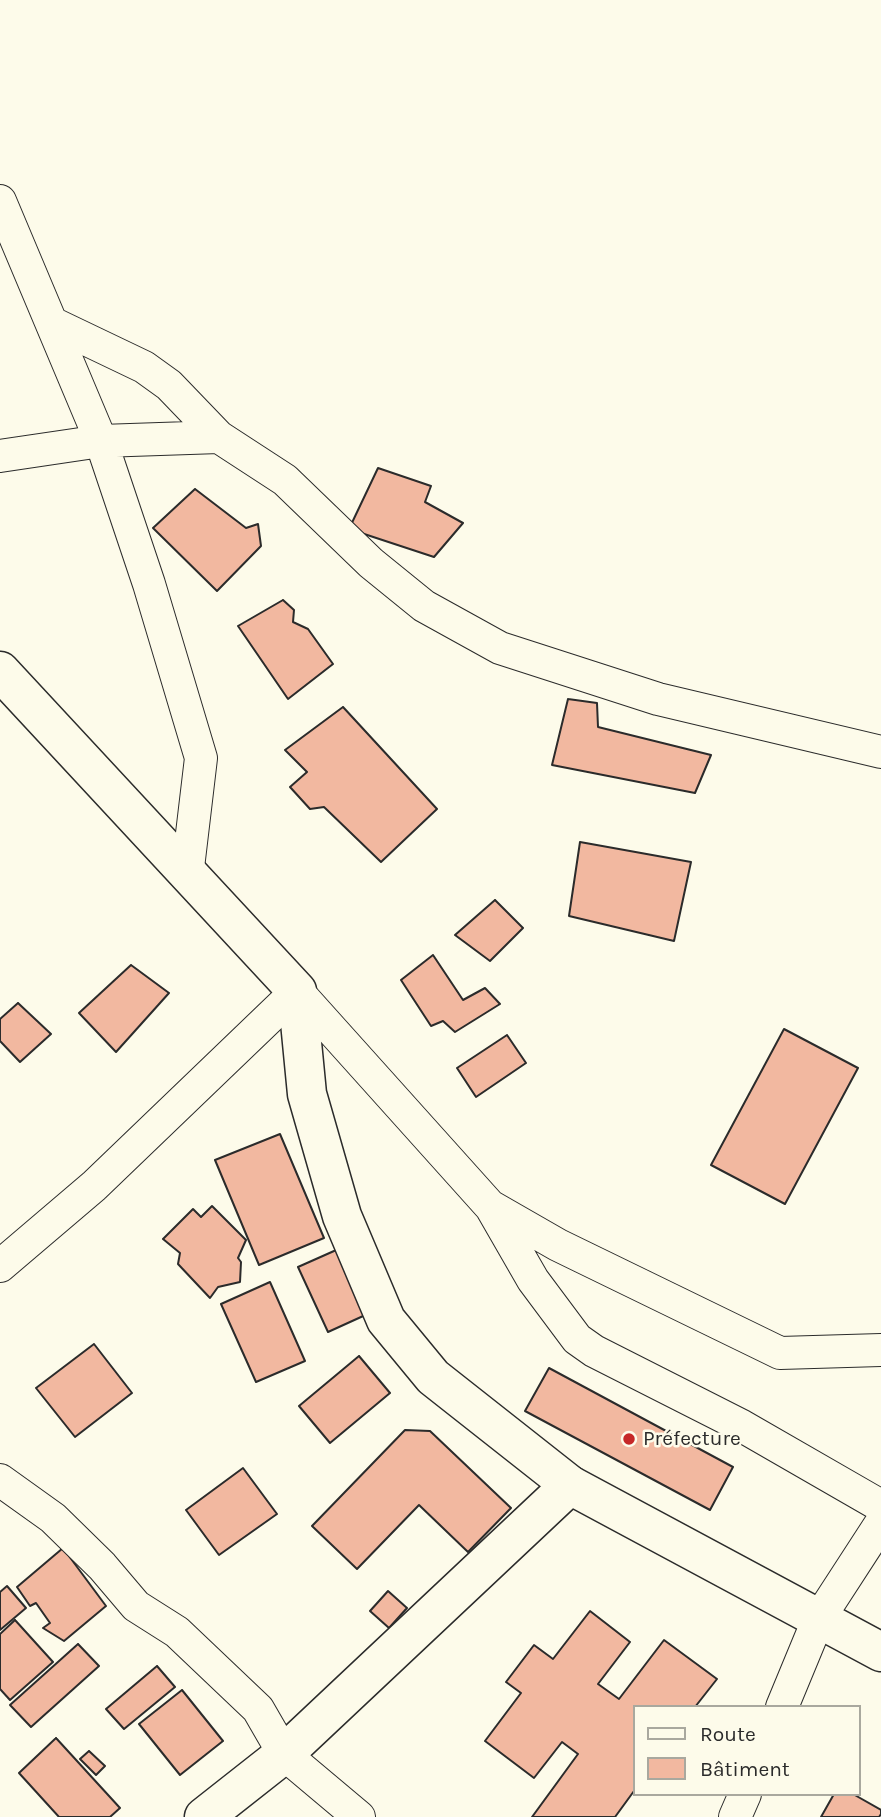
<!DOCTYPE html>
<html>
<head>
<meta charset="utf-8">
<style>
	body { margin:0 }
	#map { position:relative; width:881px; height:1817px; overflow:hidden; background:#fdfbea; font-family:Karla,sans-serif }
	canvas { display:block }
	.legend { position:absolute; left:633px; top:1705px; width:228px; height:91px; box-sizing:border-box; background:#fdfbea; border:2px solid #a9a89e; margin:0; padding:9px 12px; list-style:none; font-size:21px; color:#2b2b2b }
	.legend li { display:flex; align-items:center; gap:14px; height:35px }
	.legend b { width:35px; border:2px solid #a9a89e }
</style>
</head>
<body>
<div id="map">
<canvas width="881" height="1817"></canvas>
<ul class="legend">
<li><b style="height:9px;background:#fdfbea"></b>Route</li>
<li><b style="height:19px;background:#f2b8a0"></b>Bâtiment</li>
</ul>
</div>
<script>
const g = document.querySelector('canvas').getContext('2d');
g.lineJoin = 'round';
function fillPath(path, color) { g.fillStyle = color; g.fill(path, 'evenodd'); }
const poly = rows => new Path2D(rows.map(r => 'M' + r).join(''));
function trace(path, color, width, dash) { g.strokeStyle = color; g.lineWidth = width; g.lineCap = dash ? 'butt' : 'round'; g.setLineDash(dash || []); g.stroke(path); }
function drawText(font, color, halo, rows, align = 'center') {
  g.font = font + ' Karla,sans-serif'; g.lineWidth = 5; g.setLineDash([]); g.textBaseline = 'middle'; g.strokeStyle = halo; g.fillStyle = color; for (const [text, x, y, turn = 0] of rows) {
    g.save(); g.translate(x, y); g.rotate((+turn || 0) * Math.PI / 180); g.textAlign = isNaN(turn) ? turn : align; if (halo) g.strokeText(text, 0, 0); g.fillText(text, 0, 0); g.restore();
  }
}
const building = poly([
	[378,468,431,486,425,502,463,523,434,557,349,529,378,468],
	[195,489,246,528,258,524,261,546,217,591,153,528,195,489],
	[283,600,294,610,293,622,308,629,333,664,288,699,238,626,283,600],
	[568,699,597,703,598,727,711,755,695,793,552,765,568,699],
	[343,707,437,809,381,862,324,807,310,809,290,787,307,772,285,750,343,707],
	[580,842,691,862,674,941,569,916,580,842],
	[495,900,523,928,490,961,455,935,495,900],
	[433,955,463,1000,485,988,500,1004,455,1032,443,1021,431,1026,401,980,433,955],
	[131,965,169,993,116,1052,79,1013,131,965],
	[18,1003,51,1034,20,1062,0,1041,0,1019,18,1003],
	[784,1029,858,1068,785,1204,711,1165,784,1029],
	[507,1035,526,1063,476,1097,457,1068,507,1035],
	[280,1134,324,1238,259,1265,215,1160,280,1134],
	[212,1206,246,1240,238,1258,241,1262,240,1282,218,1287,210,1298,178,1264,180,1253,163,1239,193,1209,201,1217,212,1206],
	[343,1247,372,1312,328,1332,298,1267,343,1247],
	[270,1282,305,1361,256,1382,221,1304,270,1282],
	[94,1344,132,1393,75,1437,36,1388,94,1344],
	[359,1356,390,1393,330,1443,299,1406,359,1356],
	[549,1368,733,1467,710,1510,525,1411,549,1368],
	[405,1430,430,1431,511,1508,468,1552,419,1505,357,1569,312,1526,405,1430],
	[243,1468,277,1514,219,1555,186,1510,243,1468],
	[63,1548,106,1606,64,1641,43,1628,50,1623,36,1603,30,1606,17,1587,63,1548],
	[7,1586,26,1608,0,1630,0,1592,7,1586],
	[388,1591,407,1608,389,1628,370,1611,388,1591],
	[590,1611,630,1642,598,1684,619,1699,664,1640,717,1679,695,1707,634,1707,634,1791,615,1817,532,1817,578,1754,562,1742,534,1778,485,1741,521,1693,506,1682,534,1645,553,1659,590,1611],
	[15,1620,53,1662,10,1700,0,1689,0,1634,15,1620],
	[78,1644,99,1666,31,1727,10,1705,78,1644],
	[157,1666,175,1687,124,1729,106,1709,157,1666],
	[182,1690,223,1741,180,1775,139,1724,182,1690],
	[56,1738,120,1808,110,1817,59,1817,19,1773,56,1738],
	[89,1751,105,1766,96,1775,80,1759,89,1751],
	[834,1794,853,1794,881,1810,881,1814,879,1817,821,1817,834,1794]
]);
const minor = poly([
	[0,201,101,441,149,584,201,758,187,876],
	[52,323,144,367,169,385,219,437],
	[0,456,101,441,219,437,285,480,371,563,424,606,500,648,658,699,881,752],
	[491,1207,533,1280,577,1339,594,1351,742,1426,881,1506],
	[0,1266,94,1186,297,991,490,1206,558,1245,780,1353,881,1350],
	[0,1480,53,1518,102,1566,136,1606,177,1632,258,1709,284,1754,359,1817],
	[782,1707,818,1620,881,1523],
	[735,1817,745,1794]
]);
const major = poly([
	[204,1817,284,1754,570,1485]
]);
const highway = poly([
	[0,671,297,991,307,1094,342,1216,386,1320,433,1377,570,1485,881,1652]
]);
const markers = [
	[629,1439,7,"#c62828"]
];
const poiNames = [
	["Préfecture",643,1439]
];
fillPath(building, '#f2b8a0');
trace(building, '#2b2b2b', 2);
trace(minor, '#2b2b2b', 34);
trace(major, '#2b2b2b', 41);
trace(highway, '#2b2b2b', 41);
trace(minor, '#fdfbea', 32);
trace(major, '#fdfbea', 38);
trace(highway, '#fdfbea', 38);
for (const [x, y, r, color] of markers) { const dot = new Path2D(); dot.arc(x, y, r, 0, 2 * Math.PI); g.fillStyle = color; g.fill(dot); trace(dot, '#fdfbea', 2.5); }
drawText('21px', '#2b2b2b', '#fdfbea', poiNames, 'left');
</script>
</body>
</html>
